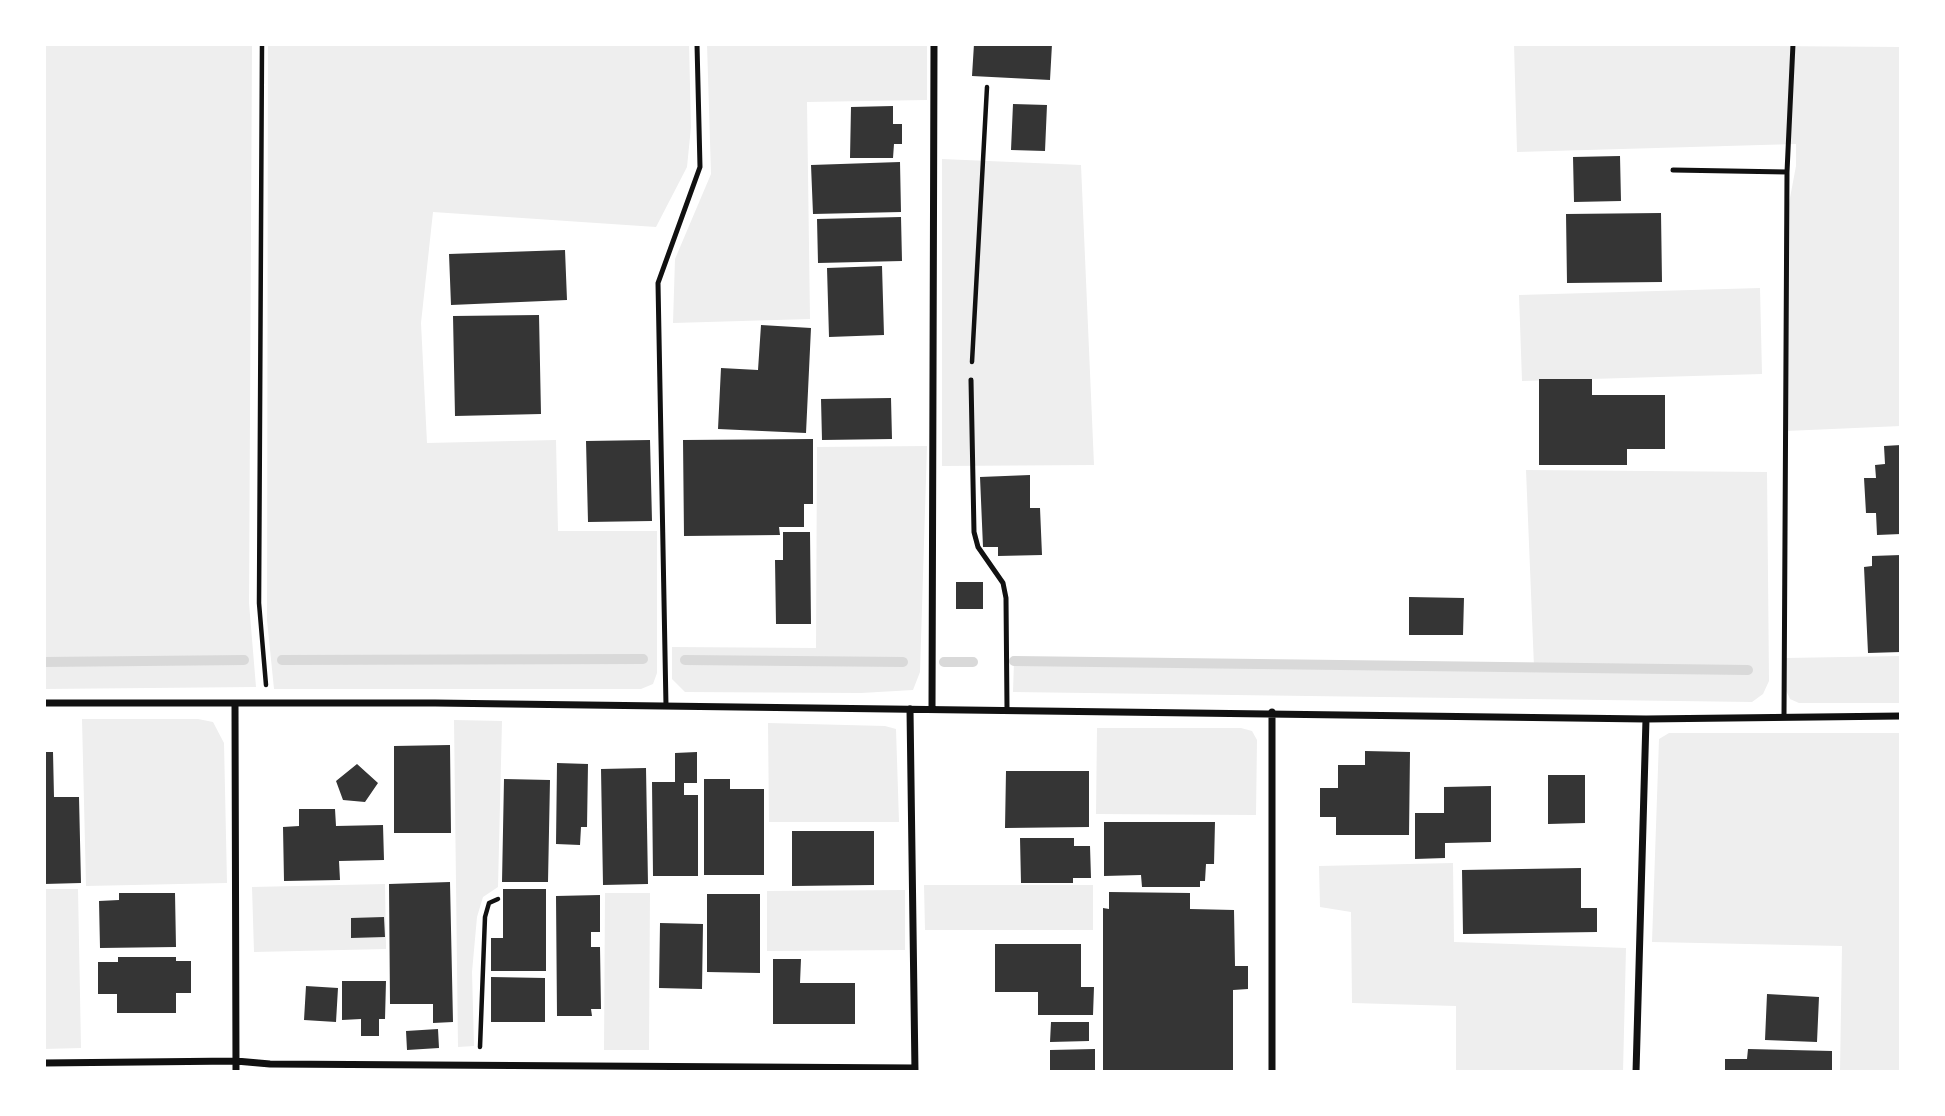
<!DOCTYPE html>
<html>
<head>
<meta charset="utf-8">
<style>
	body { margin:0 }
	#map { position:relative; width:1945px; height:1116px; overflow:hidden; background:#fff; font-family:"Sofia Sans Condensed",sans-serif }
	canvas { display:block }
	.frame { position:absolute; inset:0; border:46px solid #fff; pointer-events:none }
</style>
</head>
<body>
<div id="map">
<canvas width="1945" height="1116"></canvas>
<div class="frame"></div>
</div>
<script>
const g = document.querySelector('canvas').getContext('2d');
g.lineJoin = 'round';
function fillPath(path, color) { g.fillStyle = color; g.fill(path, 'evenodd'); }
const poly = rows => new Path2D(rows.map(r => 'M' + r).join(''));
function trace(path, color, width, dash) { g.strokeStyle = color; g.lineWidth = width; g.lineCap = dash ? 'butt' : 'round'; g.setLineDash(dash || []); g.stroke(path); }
const green = poly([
	[44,44,252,44,249,603,256,687,44,689],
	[268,44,689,44,691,127,687,167,656,227,433,212,421,323,427,443,556,440,558,531,657,531,657,673,653,684,641,689,274,689,267,620],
	[707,44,927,44,927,100,807,102,810,319,673,323,675,259,711,174],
	[1514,44,1901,47,1901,426,1786,431,1784,230,1796,166,1796,144,1517,152],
	[942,159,1081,165,1094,465,942,466],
	[1760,288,1762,374,1522,381,1519,295],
	[927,446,920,672,913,690,861,693,685,692,672,679,672,647,816,648,817,447],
	[1526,470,1767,472,1769,681,1763,694,1752,702,1013,692,1014,661,1534,667],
	[1901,656,1901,703,1799,703,1790,699,1785,688,1786,658],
	[82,719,198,719,213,722,224,743,227,883,86,886],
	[454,720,502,721,498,887,483,897,477,917,472,972,474,1046,458,1047],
	[768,723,885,726,896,729,899,822,769,822],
	[1097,728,1241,728,1252,731,1257,740,1256,815,1096,814],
	[1669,733,1901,733,1901,1072,1840,1072,1842,946,1652,942,1659,739],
	[1453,863,1454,942,1626,948,1623,1072,1456,1072,1456,1006,1352,1003,1351,912,1320,907,1319,866],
	[385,884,386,949,254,952,252,887],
	[924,885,1093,885,1093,930,925,930],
	[44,889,78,889,81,1048,44,1049],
	[905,890,905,950,767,951,767,891],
	[605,893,650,893,649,1050,604,1050]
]);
const stream = poly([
	[282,660,643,659],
	[685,660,903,662],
	[1014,661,1748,670],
	[44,662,244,660],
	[944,662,973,662]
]);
const building = poly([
	[974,44,1052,44,1050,80,972,76],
	[1013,104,1047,105,1045,151,1011,150],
	[893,106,893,124,902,124,902,144,894,144,893,158,850,158,851,107],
	[1620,156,1621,201,1574,202,1573,157],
	[900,162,901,212,813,214,811,165],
	[1661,213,1662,282,1567,283,1566,214],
	[901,217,902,261,818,263,817,219],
	[565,250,567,300,451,305,449,254],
	[882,266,884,335,829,337,827,268],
	[539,315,541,414,455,416,453,316],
	[761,325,811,328,806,433,718,429,721,368,758,370],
	[1539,379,1592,379,1592,395,1665,395,1665,449,1627,449,1627,465,1539,465],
	[891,398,892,439,822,440,821,399],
	[813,439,813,504,804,504,804,527,779,527,780,535,684,536,683,440],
	[650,440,652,521,588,522,586,441],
	[1901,445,1901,534,1877,535,1876,513,1866,513,1864,478,1876,478,1875,465,1885,464,1884,446],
	[1030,475,1030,508,1040,508,1042,555,998,556,998,547,983,547,980,477],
	[783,532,810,532,811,624,776,624,775,560,783,560],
	[1901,555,1901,652,1868,653,1864,567,1872,566,1872,556],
	[956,582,983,582,983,609,956,609],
	[1409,597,1464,598,1463,635,1409,635],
	[450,745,451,833,394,833,394,746],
	[1365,751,1410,752,1409,835,1336,835,1336,817,1320,817,1320,788,1338,788,1338,765,1365,765],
	[44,752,53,752,54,797,79,797,81,883,44,884],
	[697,752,697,783,684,783,684,795,698,795,698,876,653,876,652,782,675,782,675,753],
	[557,763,588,764,587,827,581,827,580,845,556,844],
	[357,764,378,783,365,802,343,800,336,781],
	[646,768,648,884,603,885,601,769],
	[1006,771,1089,771,1089,827,1005,828],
	[1548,775,1585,775,1585,823,1548,824],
	[504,779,550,780,548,882,502,882],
	[704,779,730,779,730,789,764,789,764,875,704,875],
	[1491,786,1491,842,1445,843,1445,858,1415,859,1415,813,1444,813,1444,787],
	[299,809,335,809,336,826,383,825,384,860,339,861,340,880,284,881,283,827,299,826],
	[1104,822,1215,822,1214,864,1206,864,1205,881,1200,881,1200,887,1142,887,1141,875,1104,876],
	[792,831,874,831,874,885,792,886],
	[1020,838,1074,838,1074,846,1090,846,1091,878,1073,878,1073,883,1021,883],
	[1581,868,1581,908,1597,908,1597,932,1463,934,1462,870],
	[450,882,453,1022,433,1023,433,1004,390,1004,389,884],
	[503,889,546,889,546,971,491,971,491,938,503,938],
	[1109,892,1190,893,1190,909,1234,910,1235,966,1248,966,1248,989,1233,990,1233,1072,1103,1072,1103,908,1109,909],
	[119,893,175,893,176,947,100,948,99,901,119,900],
	[707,894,760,894,760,973,707,972],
	[600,895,600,932,591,932,591,947,600,947,601,1009,591,1009,592,1016,557,1016,556,896],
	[384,917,385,937,351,938,351,918],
	[660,923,703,924,702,989,659,988],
	[995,944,1081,944,1081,987,1094,987,1093,1015,1038,1015,1038,992,995,992],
	[118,957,176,957,176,961,191,961,191,993,176,993,176,1013,117,1013,117,994,98,994,98,962,118,962],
	[773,959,801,959,800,983,855,983,855,1024,773,1024],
	[491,977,545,978,545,1022,491,1022],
	[342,981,386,981,385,1019,379,1019,379,1036,361,1036,361,1019,342,1020],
	[306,986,338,988,336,1022,304,1020],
	[1767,994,1819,997,1817,1042,1765,1040],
	[1051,1022,1089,1022,1089,1041,1050,1042],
	[438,1029,439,1048,407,1050,406,1031],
	[1095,1049,1095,1072,1050,1072,1050,1050],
	[1748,1049,1832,1051,1832,1072,1725,1072,1725,1059,1747,1059]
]);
const path = poly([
	[262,44,259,603,266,685],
	[972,362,987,87],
	[480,1047,485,917,489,903,498,899]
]);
const service = poly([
	[1673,170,1787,172,1784,715],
	[1787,172,1793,44],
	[971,380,974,532,978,547,1003,583,1006,598,1007,709],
	[666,706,658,283,700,167,697,44]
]);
const minor = poly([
	[44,703,435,703,1646,719,1901,716],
	[235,704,236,1072],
	[910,709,915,1072],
	[932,709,934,44],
	[1272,712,1272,1072],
	[44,1063,236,1061,270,1064,915,1068],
	[1636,1072,1646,719]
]);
fillPath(green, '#eee');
trace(stream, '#d9d9d9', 10);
fillPath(building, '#353535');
trace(path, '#111', 4.5);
trace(service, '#111', 5);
trace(minor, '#111', 7);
</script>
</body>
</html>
